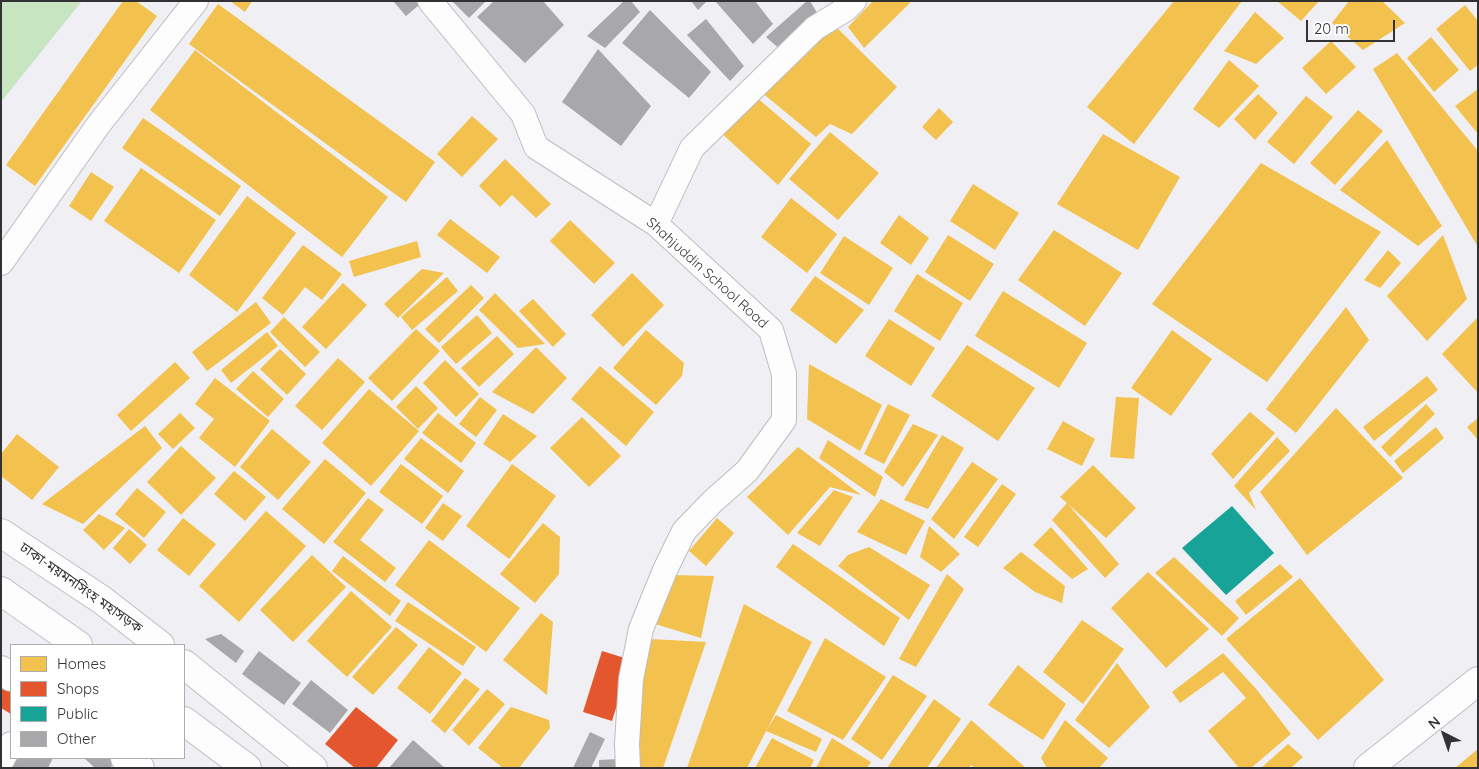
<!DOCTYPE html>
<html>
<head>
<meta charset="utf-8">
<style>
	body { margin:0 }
	#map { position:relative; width:1479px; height:769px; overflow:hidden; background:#efeff4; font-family:Quicksand,sans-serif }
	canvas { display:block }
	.frame { position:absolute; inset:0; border:2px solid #323235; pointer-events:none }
	.legend { position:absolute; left:10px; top:644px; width:175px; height:115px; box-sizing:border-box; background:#fff; border:1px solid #adadae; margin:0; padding:6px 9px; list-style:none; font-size:15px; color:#323235 }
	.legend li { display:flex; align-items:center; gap:10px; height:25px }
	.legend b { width:25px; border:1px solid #adadae }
	.north { position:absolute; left:1419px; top:709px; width:50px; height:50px; -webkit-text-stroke:4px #fff; paint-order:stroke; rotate:319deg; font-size:14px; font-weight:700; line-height:20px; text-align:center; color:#323235 }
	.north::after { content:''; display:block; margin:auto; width:18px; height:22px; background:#323235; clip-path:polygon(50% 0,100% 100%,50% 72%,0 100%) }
	.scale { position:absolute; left:1306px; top:20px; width:89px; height:22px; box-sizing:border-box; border:2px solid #323235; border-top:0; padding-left:6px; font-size:15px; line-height:18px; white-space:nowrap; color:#323235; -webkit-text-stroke:4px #fff; paint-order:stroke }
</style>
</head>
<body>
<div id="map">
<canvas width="1479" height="769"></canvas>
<div class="frame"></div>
<ul class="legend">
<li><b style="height:14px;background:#f2c14e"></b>Homes</li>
<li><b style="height:14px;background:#e4572e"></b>Shops</li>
<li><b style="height:14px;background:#17a398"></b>Public</li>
<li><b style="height:14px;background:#a8a8ab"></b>Other</li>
</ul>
<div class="north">N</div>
<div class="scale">20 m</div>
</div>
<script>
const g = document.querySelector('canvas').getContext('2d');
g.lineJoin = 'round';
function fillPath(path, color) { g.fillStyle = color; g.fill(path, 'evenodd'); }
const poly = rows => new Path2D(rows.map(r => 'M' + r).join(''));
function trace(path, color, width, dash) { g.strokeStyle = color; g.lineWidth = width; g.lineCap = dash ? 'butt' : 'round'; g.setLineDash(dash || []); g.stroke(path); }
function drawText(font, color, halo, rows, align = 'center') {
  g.font = font + ' Quicksand,"Noto Sans Bengali",sans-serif'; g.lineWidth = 5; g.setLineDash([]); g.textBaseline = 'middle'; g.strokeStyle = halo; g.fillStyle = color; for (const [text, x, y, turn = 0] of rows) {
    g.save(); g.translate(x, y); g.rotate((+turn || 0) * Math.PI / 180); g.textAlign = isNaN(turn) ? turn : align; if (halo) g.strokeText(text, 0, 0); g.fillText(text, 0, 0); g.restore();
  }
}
const green = poly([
	[1,1,82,1,1,102]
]);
const homes = poly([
	[123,1,136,1,157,16,35,186,6,165],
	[230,1,252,1,245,12],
	[873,1,907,1,910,3,864,48,848,27],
	[1174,1,1242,1,1134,144,1087,107],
	[1277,1,1319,1,1301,21],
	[1349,1,1382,1,1405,23,1363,50,1332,23],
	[218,4,435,162,406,202,189,44],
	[1465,5,1478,21,1478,65,1470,71,1436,29],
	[1255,12,1284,38,1256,64,1224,51],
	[833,24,897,87,852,134,830,124,816,137,761,92],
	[1431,37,1459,70,1434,92,1407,58],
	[1331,41,1356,67,1326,94,1302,68],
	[195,50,388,197,342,257,150,110],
	[1397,53,1478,151,1478,247,1373,69],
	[1229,60,1259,86,1219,128,1193,109],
	[1478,89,1478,134,1455,106],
	[1258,94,1278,113,1255,140,1234,119],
	[755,96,811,144,778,185,718,130],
	[1306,96,1333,117,1294,164,1267,142],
	[939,108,953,122,936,140,922,127],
	[1358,110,1383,131,1335,185,1310,163],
	[472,116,498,139,462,177,437,154],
	[143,118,241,186,220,216,122,148],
	[830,132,879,173,838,220,789,179],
	[1103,134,1180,177,1138,250,1057,204],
	[1387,140,1442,226,1418,246,1340,190],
	[505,159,551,204,536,218,512,195,500,207,479,186],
	[1261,163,1381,232,1267,382,1152,304],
	[141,168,216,220,179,273,104,221],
	[91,172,114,187,91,221,69,206],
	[973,184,1019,213,995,250,950,221],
	[247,196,296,233,237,312,189,275],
	[791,198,837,234,807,273,761,237],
	[899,215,929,238,911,265,880,243],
	[450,219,500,257,487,273,437,235],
	[570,220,615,263,594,284,550,241],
	[1054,230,1122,273,1085,326,1018,280],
	[948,235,994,264,970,301,925,272],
	[1443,235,1467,299,1427,341,1387,296],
	[844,236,893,268,869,305,820,273],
	[417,241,421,257,354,277,349,261],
	[303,245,342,274,322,300,305,287,283,315,262,298],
	[1388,250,1401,263,1380,288,1364,280],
	[422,269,444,273,398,318,384,304],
	[632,273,664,305,623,347,591,315],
	[917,274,963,303,940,341,894,311],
	[815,276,864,310,836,344,790,310],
	[447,277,458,291,412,330,401,317],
	[343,283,367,305,326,349,302,327],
	[471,285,484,298,439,343,425,329],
	[1003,291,1087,343,1059,388,975,336],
	[495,293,545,344,518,348,479,310],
	[533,299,566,334,553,347,519,311],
	[256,302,271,323,207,371,192,352],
	[1346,307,1369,340,1296,433,1266,409],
	[477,315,492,333,456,364,441,347],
	[284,317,320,352,305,367,270,332],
	[1478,317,1478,393,1442,354],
	[889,319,935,348,911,386,865,356],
	[416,329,440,351,392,401,368,378],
	[646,330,684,363,682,376,656,405,613,368],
	[1172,330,1212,359,1171,416,1131,388],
	[267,332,278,346,231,383,221,370],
	[497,336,514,354,479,387,461,368],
	[967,345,1035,388,998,441,931,396],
	[536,347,567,378,533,414,492,392],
	[280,349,306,374,287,395,260,369],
	[338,358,365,382,322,430,295,406],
	[445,360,479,394,456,417,423,383],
	[175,362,190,378,131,431,117,415],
	[809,364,882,405,860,451,807,419],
	[600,366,654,412,626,446,571,399],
	[253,371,284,399,268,417,236,389],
	[1427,376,1438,390,1374,441,1363,427],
	[215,378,270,421,235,467,199,438,214,419,195,404],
	[416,386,438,408,418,429,396,407],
	[369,389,419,431,371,486,322,443],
	[480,397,497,410,476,437,459,424],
	[1116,397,1139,398,1134,459,1110,457],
	[888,404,910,415,884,464,864,454],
	[1426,404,1435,414,1390,457,1381,447],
	[1336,408,1403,478,1307,555,1260,492],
	[1250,412,1275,433,1233,479,1211,454],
	[180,413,195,428,173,449,158,434],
	[438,413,476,443,461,463,422,433],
	[503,414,537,436,510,462,483,444],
	[582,417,621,456,589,487,550,448],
	[1478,418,1478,440,1467,427],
	[1063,421,1095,439,1082,466,1047,449],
	[913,424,938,435,903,487,884,472],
	[145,426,162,448,83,524,42,504],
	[1436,427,1444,438,1403,473,1394,461],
	[272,429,311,462,278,500,240,467],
	[17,434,59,467,32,500,1,476,1,454],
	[942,435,964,448,928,509,904,500],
	[1277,437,1290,451,1249,493,1256,510,1234,486],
	[421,438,464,471,448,493,404,459],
	[828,440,883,477,875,497,819,458],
	[181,446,216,478,181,515,147,482],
	[798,447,861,495,830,487,788,535,747,497],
	[325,459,366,493,324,544,282,509],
	[972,462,998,479,954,539,931,519],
	[401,464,443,496,422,524,379,492],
	[512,464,556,496,509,559,466,526],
	[1093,465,1136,508,1106,538,1068,504,1119,564,1105,578,1052,520,1067,503,1060,497],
	[234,471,266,497,245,521,214,494],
	[1002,484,1016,494,978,547,964,537],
	[137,488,166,512,144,538,115,514],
	[834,490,853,497,820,546,797,533],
	[368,498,384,510,360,540,396,568,385,582,333,542],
	[881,499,925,521,906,555,857,532],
	[443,503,462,516,443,541,425,528],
	[266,511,306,546,239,622,199,586],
	[99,514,125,528,104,550,83,530],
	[183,518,216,544,189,576,157,550],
	[717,518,734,533,706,566,689,551],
	[543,523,560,537,559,574,535,603,500,574],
	[929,526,960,554,941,572,920,557],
	[1051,527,1088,569,1072,579,1033,545],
	[129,529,147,545,130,564,113,548],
	[429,540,520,608,486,652,395,585],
	[793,544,900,618,884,646,776,567],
	[869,547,930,585,909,620,838,566,848,555],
	[1021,552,1065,586,1062,603,1035,592,1003,568],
	[312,555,346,587,293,642,260,610],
	[343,556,401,601,390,616,332,571],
	[1174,557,1239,618,1222,636,1155,573],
	[1280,564,1293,577,1246,615,1235,601],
	[1148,572,1209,629,1166,668,1111,608],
	[947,574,964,589,916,667,899,659],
	[670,575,714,576,701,638,652,623],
	[1300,578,1384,680,1318,740,1226,639],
	[351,591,392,627,347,677,307,641],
	[408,602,476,647,463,666,395,621],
	[744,604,812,642,747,768,687,768],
	[541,613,553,622,547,695,503,660],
	[1082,620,1124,649,1083,704,1043,672],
	[396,627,418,645,373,695,352,677],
	[825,638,886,677,843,740,787,711],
	[650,639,706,642,663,768,630,768],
	[429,647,462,673,430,714,397,688],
	[1223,653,1257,690,1291,734,1251,768,1239,768,1208,731,1246,698,1223,672,1180,703,1172,692],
	[1117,663,1150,707,1109,748,1075,720],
	[1018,665,1066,704,1043,740,988,705],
	[893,675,927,696,882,760,851,739],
	[465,678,480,689,445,733,431,721],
	[487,689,505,704,469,746,452,730],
	[934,699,961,719,927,768,887,768],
	[511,707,549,720,550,728,519,768,503,768,478,748],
	[776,715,822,739,816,752,766,731],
	[971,720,1026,768,975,768,971,765,969,768,936,768],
	[1065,720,1108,758,1099,768,1047,768,1041,758],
	[772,738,814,760,810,768,755,768],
	[832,738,871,762,867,768,816,768],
	[1288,744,1303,757,1291,768,1261,768],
	[1478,749,1478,768,1455,768]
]);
const shops = poly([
	[602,651,631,660,612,721,583,712],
	[1,686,11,691,11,714,1,708],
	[356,707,398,740,376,768,355,768,325,744]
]);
const public = poly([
	[1232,506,1274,553,1226,595,1182,548]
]);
const building = poly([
	[393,1,416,1,419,5,406,16],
	[452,1,486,1,469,18],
	[494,1,543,1,564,25,525,63,477,17],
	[624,1,631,1,640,12,605,48,587,36],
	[691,1,707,1,698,10],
	[715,1,755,1,773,24,753,44],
	[807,1,810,1,820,18,782,51,766,37],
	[650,10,711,72,689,98,622,43],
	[706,19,744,66,730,81,687,35],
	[598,49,651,106,621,146,562,102],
	[221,634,244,651,236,663,205,639],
	[259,651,301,683,284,705,242,674],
	[311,680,348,710,330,733,292,704],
	[590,732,605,739,591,768,573,768],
	[413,740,445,768,389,768],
	[11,758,53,758,48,768,6,768],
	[84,758,119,758,110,768,95,768],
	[618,759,618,768,599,768,599,760]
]);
const minor = poly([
	[430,1,523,114,536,147,656,224,771,330,784,374,784,420,747,471,713,501,684,531,665,570,641,629,631,679,627,744,628,768],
	[656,224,692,148,815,28,846,9,854,1],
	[1,263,99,124,196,1],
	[1,762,11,744]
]);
const tertiary = poly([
	[1368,768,1478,681]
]);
const trunk = poly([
	[1,533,102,600,160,645],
	[184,664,313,768],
	[1,670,11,677],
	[125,758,140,768]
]);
const motorway = poly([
	[1,591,78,645],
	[184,721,247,768]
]);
const streetNames = [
	["Shahjuddin School Road",707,273,42],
	["ঢাকা-ময়মনসিংহ মহাসড়ক",81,588,35]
];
fillPath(green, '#c7e5c0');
fillPath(homes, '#f2c14e');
fillPath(shops, '#e4572e');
fillPath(public, '#17a398');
fillPath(building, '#a8a8ab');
trace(minor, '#bebec1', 26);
trace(tertiary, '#bebec1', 30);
trace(trunk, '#bebec1', 30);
trace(motorway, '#bebec1', 30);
trace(minor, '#fdfdfd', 24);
trace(tertiary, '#fdfdfd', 28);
trace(trunk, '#fdfdfd', 28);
trace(motorway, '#fdfdfd', 28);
drawText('14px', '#323235', '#fff', streetNames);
</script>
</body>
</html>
